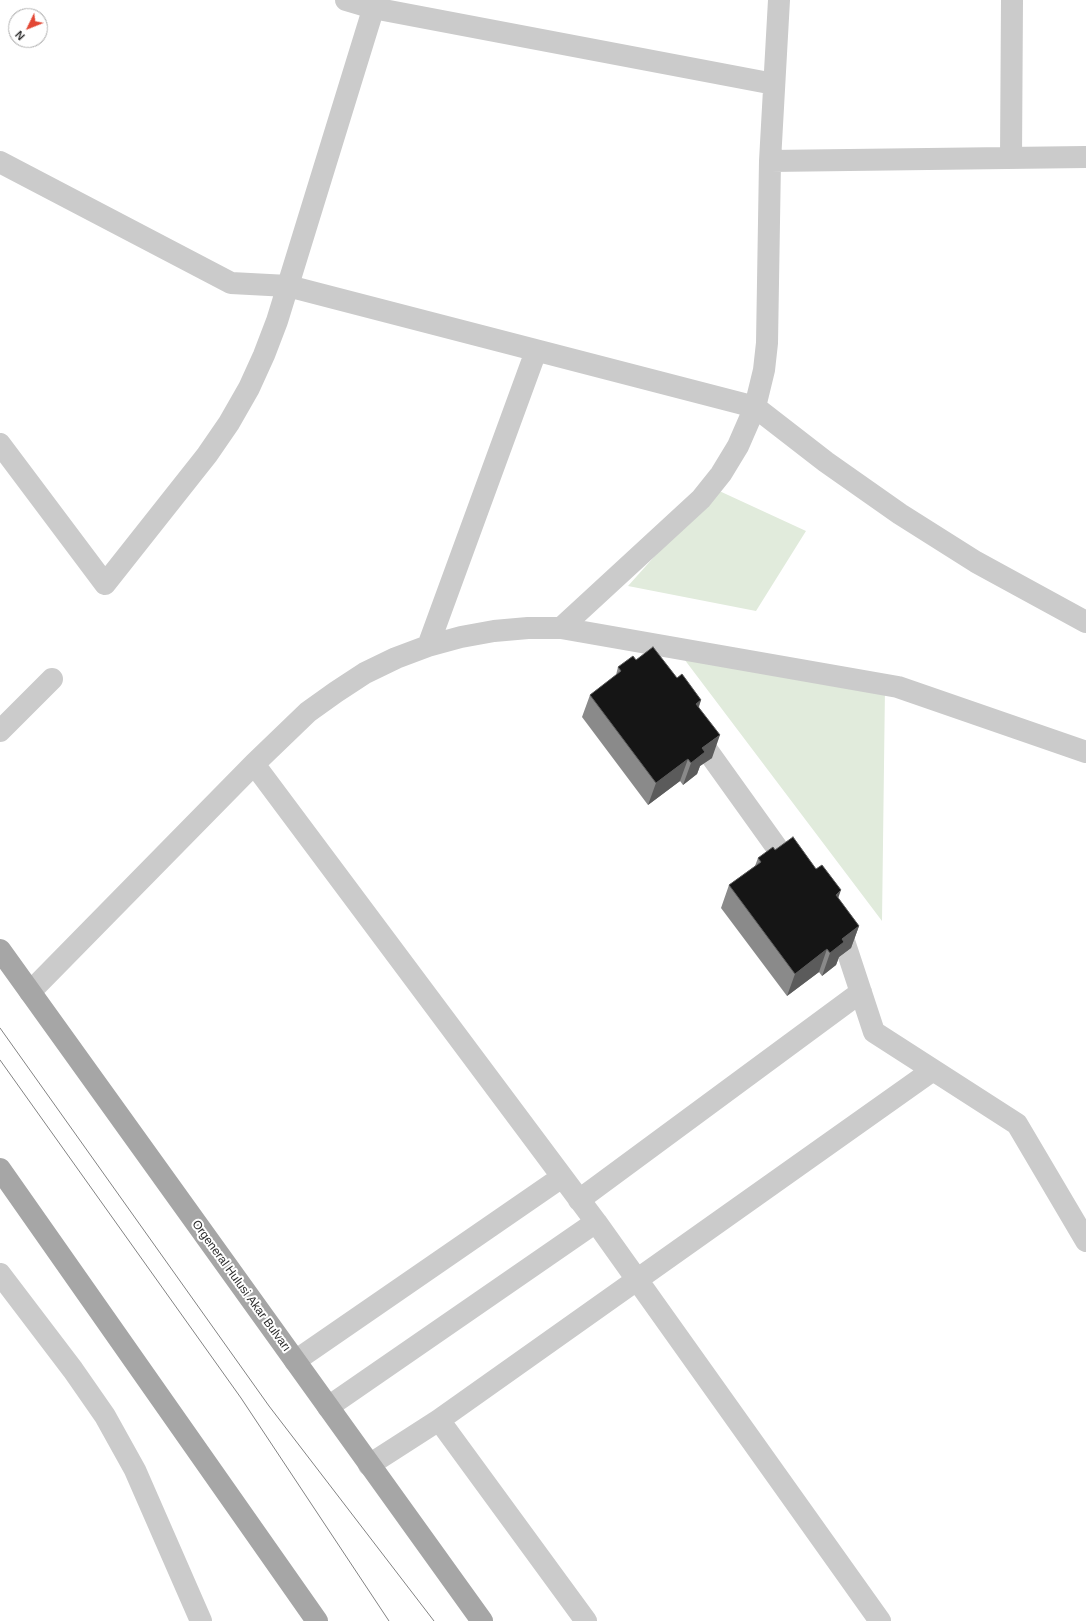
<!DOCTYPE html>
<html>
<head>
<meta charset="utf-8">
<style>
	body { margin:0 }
	#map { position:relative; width:1086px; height:1621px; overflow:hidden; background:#fff; font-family:Arial,sans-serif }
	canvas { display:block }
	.north { position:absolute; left:8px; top:8px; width:40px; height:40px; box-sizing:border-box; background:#fff; border:1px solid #ababab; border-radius:50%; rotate:227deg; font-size:11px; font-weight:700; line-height:16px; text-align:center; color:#2e2e2e }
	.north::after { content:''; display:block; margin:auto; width:14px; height:18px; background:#e24734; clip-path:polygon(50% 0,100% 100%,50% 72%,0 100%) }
</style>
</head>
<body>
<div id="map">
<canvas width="1086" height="1621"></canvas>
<div class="north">N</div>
</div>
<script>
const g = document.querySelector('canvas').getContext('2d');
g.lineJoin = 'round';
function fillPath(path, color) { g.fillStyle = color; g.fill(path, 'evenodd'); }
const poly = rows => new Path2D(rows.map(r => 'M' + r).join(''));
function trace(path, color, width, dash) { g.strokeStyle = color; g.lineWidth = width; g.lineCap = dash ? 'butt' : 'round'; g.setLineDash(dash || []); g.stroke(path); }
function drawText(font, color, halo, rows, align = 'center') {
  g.font = font + ' Arial,sans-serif'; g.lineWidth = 4; g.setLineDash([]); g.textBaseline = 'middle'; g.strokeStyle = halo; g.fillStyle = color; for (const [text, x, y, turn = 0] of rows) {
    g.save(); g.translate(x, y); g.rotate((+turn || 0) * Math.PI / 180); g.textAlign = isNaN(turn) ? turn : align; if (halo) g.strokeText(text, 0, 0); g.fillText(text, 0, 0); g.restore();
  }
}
const green = poly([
	[715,489,806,531,756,611,628,586],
	[669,639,885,687,882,921]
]);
const minor = poly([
	[346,0,373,8,774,84],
	[1011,158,1012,0],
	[770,161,1086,157],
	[0,162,231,283,288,286,755,407,826,462,900,514,976,562,1086,622],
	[0,444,105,584,207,455,229,423,249,388,264,355,277,321,376,0],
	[561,628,701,499,721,474,738,446,755,407,764,370,767,343,770,161,779,0],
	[428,646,536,351],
	[0,731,52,679],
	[694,732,795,873],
	[254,764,596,1222,880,1621],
	[833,926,844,941,874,1032,1017,1124,1086,1241],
	[30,992,254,764,308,712,336,692,365,673,396,658,428,646,461,637,494,631,528,628,561,628,898,687,1086,752],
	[579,1200,861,992],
	[0,1274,73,1370,105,1416,135,1470,201,1621],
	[295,1361,562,1177],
	[328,1407,596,1222],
	[439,1420,586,1621],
	[369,1465,439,1420,933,1070]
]);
const primary = poly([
	[0,950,482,1621],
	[0,1169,317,1621]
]);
const tram = poly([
	[0,1028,269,1406,434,1621],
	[0,1060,241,1398,389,1621]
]);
const wall = poly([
	[636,660,677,678,701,700,699,707,712,758,700,766,697,774,683,785,680,781,648,805,582,717,590,695,616,675,618,667],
	[775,850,838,898,859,926,851,948,839,957,836,965,822,976,819,972,787,996,721,908,729,885,755,866,758,858]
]);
const shadedWall = poly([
	[701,700,693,722,696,704],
	[720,735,712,758,700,766,697,774,683,785,691,763,702,748],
	[688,759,680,781,648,805,656,783],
	[841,890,833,913,836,895],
	[859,926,851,948,839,957,836,965,822,976,830,953,842,939],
	[827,949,819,972,787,996,795,974]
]);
const building = poly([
	[653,647,677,678,682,674,701,700,696,704,720,735,702,748,705,752,691,763,688,759,656,783,590,695,621,671,618,667,633,656,636,660,653,647],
	[793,837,816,869,822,865,841,890,836,895,859,926,842,939,844,942,830,953,827,949,795,974,729,885,761,862,758,858,773,847,775,850,793,837]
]);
const streetNames = [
	["Orgeneral Hulusi Akar Bulvarı",241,1286,54]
];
fillPath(green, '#e1ebdc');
trace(minor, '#cbcbcb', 22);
trace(primary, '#a6a6a6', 22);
trace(tram, '#838383', 1);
fillPath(wall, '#8a8a8a');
fillPath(shadedWall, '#5b5b5b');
fillPath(building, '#151515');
trace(building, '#5b5b5b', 1);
drawText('12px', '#2e2e2e', '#fff', streetNames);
</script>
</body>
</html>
